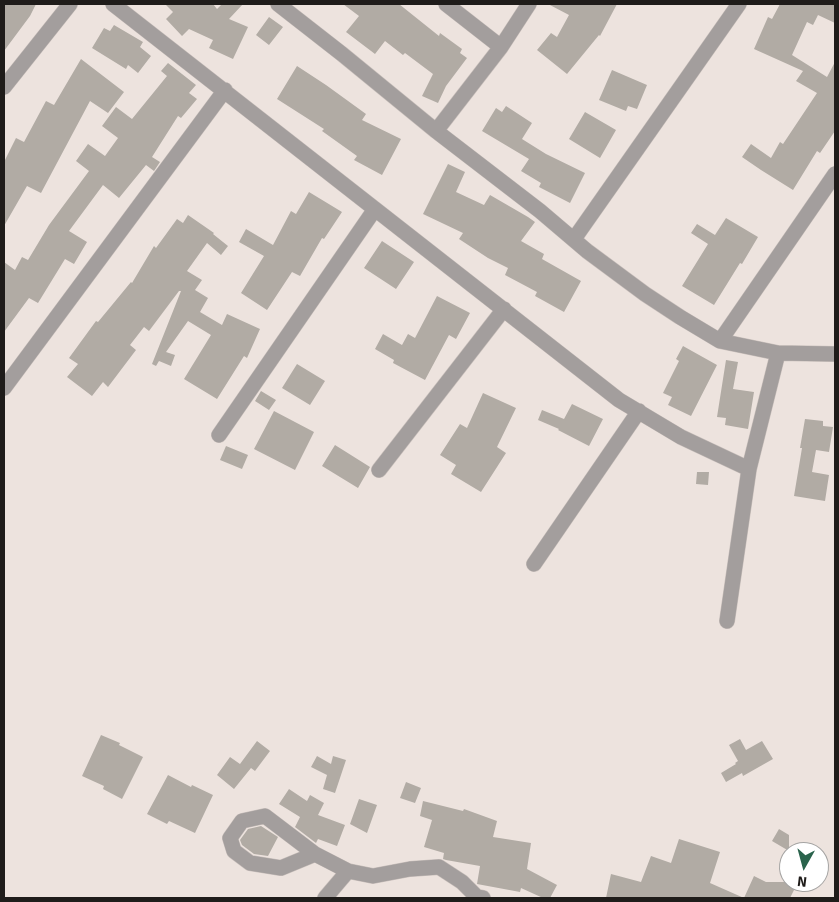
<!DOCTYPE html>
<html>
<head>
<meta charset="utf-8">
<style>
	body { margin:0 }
	#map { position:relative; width:839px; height:902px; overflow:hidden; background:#ede3de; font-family:Signika,sans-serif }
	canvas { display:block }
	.frame { position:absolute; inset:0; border:5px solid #1f1c1a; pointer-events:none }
	.north { position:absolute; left:779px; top:842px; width:50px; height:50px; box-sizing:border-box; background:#fff; border:1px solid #a5a4a3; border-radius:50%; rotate:187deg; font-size:14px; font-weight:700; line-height:20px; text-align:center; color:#1f1c1a }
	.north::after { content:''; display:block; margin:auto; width:18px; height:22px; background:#2a634c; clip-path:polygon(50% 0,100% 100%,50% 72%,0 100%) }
</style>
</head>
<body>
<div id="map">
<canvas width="839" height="902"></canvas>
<div class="frame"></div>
<div class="north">N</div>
</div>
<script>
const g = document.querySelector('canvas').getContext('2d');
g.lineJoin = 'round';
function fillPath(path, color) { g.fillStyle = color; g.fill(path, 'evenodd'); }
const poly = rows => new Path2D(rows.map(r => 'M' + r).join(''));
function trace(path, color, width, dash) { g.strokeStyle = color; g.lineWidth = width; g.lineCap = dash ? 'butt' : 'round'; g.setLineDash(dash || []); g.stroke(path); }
const building = poly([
	[4,4,36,4,30,16,4,51],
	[165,4,213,4,217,9,222,4,243,4,229,19,248,27,233,59,209,48,213,40,189,29,182,36,166,19,173,12],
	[343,4,399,4,439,36,440,33,462,49,460,53,467,58,446,86,438,103,422,96,433,74,405,53,403,55,385,41,375,54,346,32,359,16],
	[548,4,617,4,600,36,599,35,567,74,537,50,551,33,557,37,569,15],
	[780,4,835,4,835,23,818,15,813,25,807,22,792,55,827,77,835,62,835,131,820,153,817,151,793,190,761,170,742,157,751,144,771,158,780,142,783,144,817,93,796,81,803,71,754,49,768,17,772,19],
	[269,17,283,27,269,45,256,35],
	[114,25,143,42,140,47,151,56,138,73,128,65,126,69,92,48,104,28,110,31],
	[81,59,124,92,108,113,90,101,41,193,27,186,4,226,4,162,16,138,24,142,46,101,54,105],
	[168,63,196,85,189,93,197,99,181,118,178,116,152,157,160,162,154,171,146,165,119,198,103,185,69,231,87,242,74,264,65,259,38,303,29,298,4,332,4,262,15,270,22,257,28,260,49,225,89,171,76,161,88,144,105,156,118,138,102,126,116,107,132,119,167,76,161,71],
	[297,66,326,85,366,114,362,120,401,139,382,175,354,160,357,156,322,131,324,129,277,99],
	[612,70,647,85,637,109,628,106,626,111,599,100],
	[506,106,532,123,522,139,546,154,585,173,570,203,539,187,541,183,521,171,529,159,482,131,496,108,502,112],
	[585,112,616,130,600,158,569,139],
	[448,164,465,172,456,192,484,205,490,195,528,217,535,222,521,241,544,254,542,259,581,281,564,312,535,296,537,292,505,275,508,268,488,258,459,239,463,233,423,214],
	[309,192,342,212,324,239,322,238,300,276,292,272,267,310,241,293,264,256,239,242,246,229,273,245,291,211,296,214],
	[188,215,214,233,213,234,228,246,221,255,207,243,187,271,202,280,195,290,208,298,200,312,222,325,227,314,260,329,247,358,244,356,217,399,184,379,211,335,188,321,166,352,175,355,171,366,159,361,156,366,152,364,181,291,179,291,149,331,144,327,130,345,136,350,108,387,103,382,92,396,67,377,78,364,69,358,96,321,98,322,131,282,132,283,154,246,156,248,177,219,183,223],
	[726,218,758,237,742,264,740,263,714,305,682,286,708,244,691,233,697,224,715,235],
	[382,241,414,262,396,289,364,268],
	[437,296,470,313,456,339,449,335,425,380,393,363,394,360,375,349,383,334,402,345,408,334,415,338],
	[683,346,717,365,691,416,668,405,672,397,663,393,679,361,676,359],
	[726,360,738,362,733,389,754,392,748,429,725,425,726,418,717,417],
	[297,364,325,381,310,405,282,388],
	[261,391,276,400,269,410,255,401],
	[483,393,516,408,497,447,506,453,481,492,451,474,456,465,440,455,460,424,467,428],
	[572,404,603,419,589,446,558,430,559,429,538,420,542,410,564,419],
	[274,411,314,432,295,470,254,449],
	[805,419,823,421,823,426,833,427,829,452,816,450,812,472,829,475,825,501,794,496,802,448,800,448],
	[335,445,370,467,358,488,322,466],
	[226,446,248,455,242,469,220,460],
	[697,472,709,472,708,485,696,484],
	[101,735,120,743,119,745,143,757,122,799,103,789,104,786,82,776],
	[740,739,746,750,762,741,773,759,743,776,742,773,726,782,721,773,736,764,735,763,738,761,729,745],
	[257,741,270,751,255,771,251,768,234,789,217,775,230,757,240,764],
	[317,756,331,764,333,756,346,760,335,793,323,789,327,775,311,767],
	[168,775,191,787,192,785,213,795,195,833,169,821,167,824,147,814],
	[406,782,421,788,415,803,400,798],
	[289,789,307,801,310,795,324,803,318,815,345,825,337,846,318,839,316,843,295,827,300,817,279,804],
	[359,799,377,805,367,833,350,824],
	[423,801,463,811,464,809,497,821,493,837,531,843,527,869,557,885,550,898,543,898,521,888,520,892,477,884,480,866,446,860,443,859,444,853,424,847,432,820,420,816],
	[261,826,278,837,268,856,254,854,242,845,240,840,248,829],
	[779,829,789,835,789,851,772,841],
	[679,839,720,852,710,883,744,898,754,876,766,882,798,882,790,898,606,898,611,874,641,882,651,856,671,863]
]);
const street = poly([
	[113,4,619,400,681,437,749,469],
	[278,4,342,54,436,131,540,211,587,251,645,294,680,317,720,341,778,353,835,354],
	[446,4,501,47],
	[4,87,70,4],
	[436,131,501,47,529,4],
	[574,239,739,4],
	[720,341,835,174],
	[4,388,225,90],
	[219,435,375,209],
	[379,470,504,309],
	[534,564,639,411],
	[727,621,749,469,778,353],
	[315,854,281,868,250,863,234,851,230,838,242,821,265,816,315,854,348,871,373,876,410,869,439,867,462,882,477,897,483,898],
	[325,898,348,871]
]);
fillPath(building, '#b1aba4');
trace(street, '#c8bfbb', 16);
trace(street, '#a39e9d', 15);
</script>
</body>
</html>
